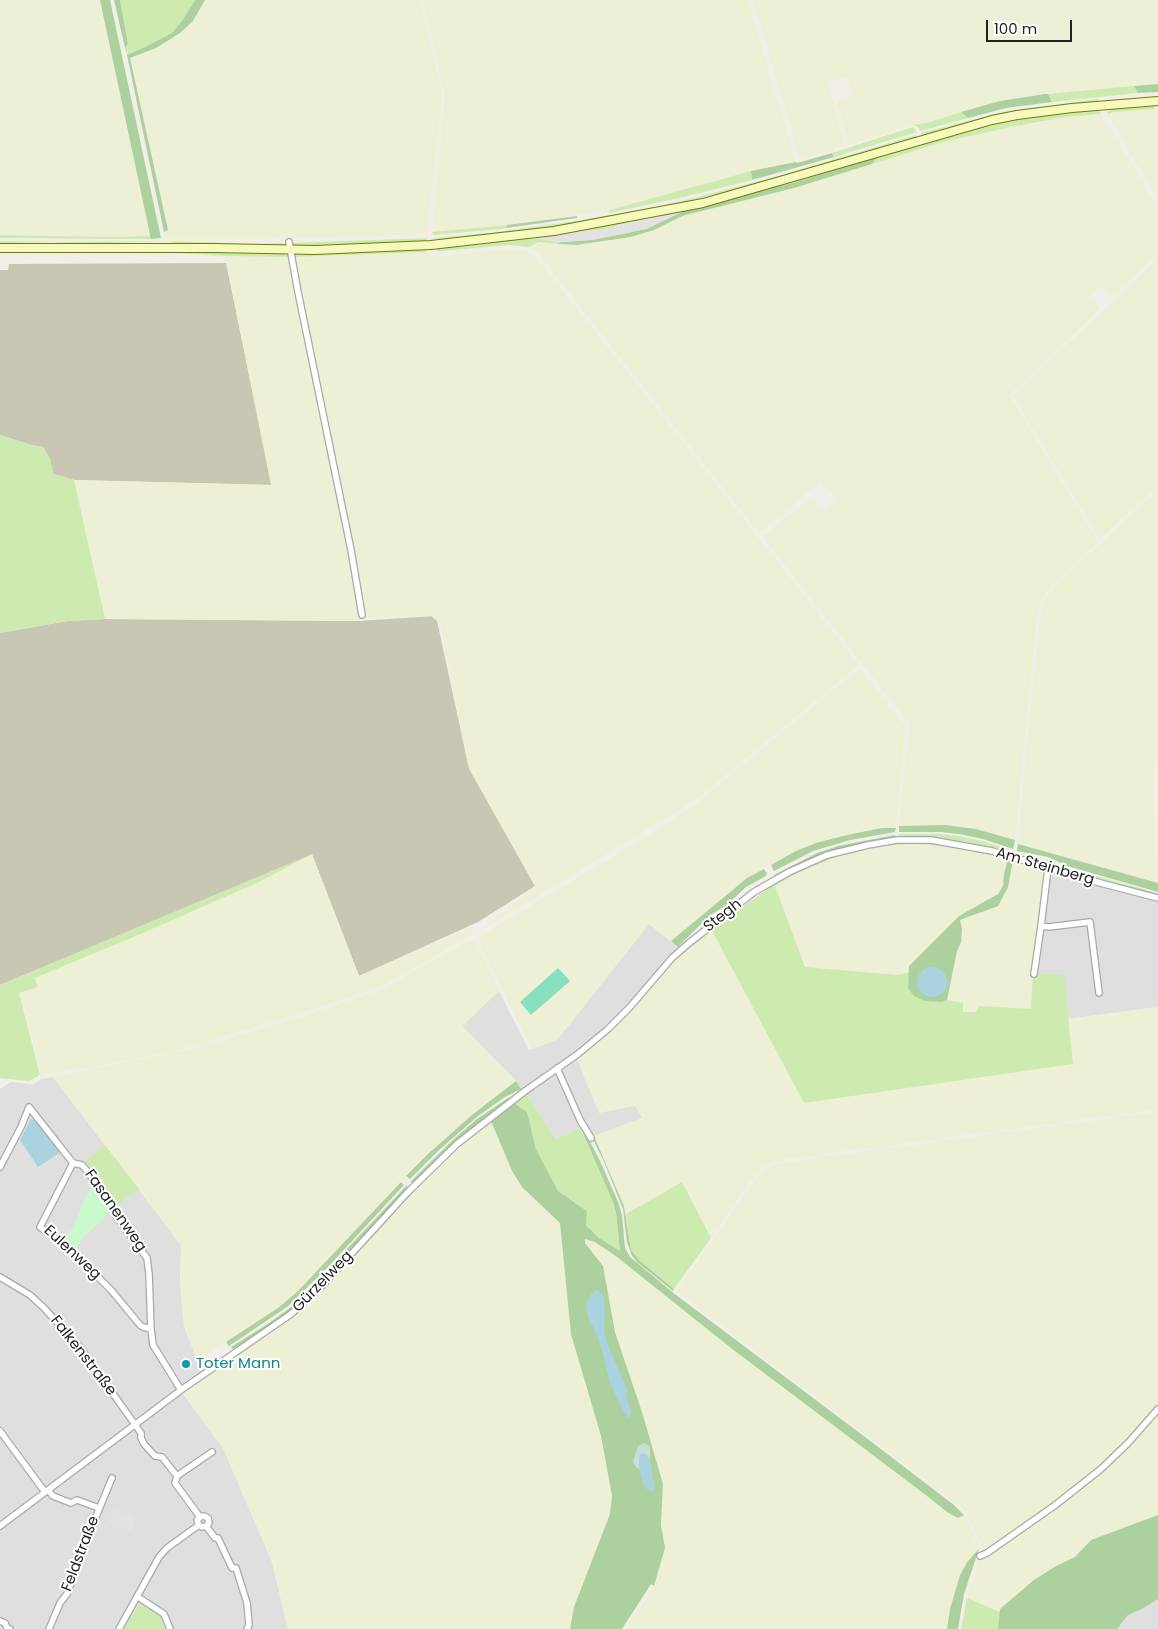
<!DOCTYPE html>
<html>
<head>
<meta charset="utf-8">
<style>
	body { margin:0 }
	#map { position:relative; width:1158px; height:1629px; overflow:hidden; background:#f2efe9; font-family:Poppins,sans-serif }
	canvas { display:block }
	.scale { position:absolute; left:986px; top:20px; width:86px; height:22px; box-sizing:border-box; border:2px solid #222; border-top:0; padding-left:6px; font-size:15px; line-height:18px; white-space:nowrap; color:#222; -webkit-text-stroke:4px #fff; paint-order:stroke }
</style>
</head>
<body>
<div id="map">
<canvas width="1158" height="1629"></canvas>
<div class="scale">100 m</div>
</div>
<script>
const g = document.querySelector('canvas').getContext('2d');
g.lineJoin = 'round';
function fillPath(path, color) { g.fillStyle = color; g.fill(path, 'evenodd'); }
const poly = rows => new Path2D(rows.map(r => 'M' + r).join(''));
function trace(path, color, width, dash) { g.strokeStyle = color; g.lineWidth = width; g.lineCap = dash ? 'butt' : 'round'; g.setLineDash(dash || []); g.stroke(path); }
function drawText(font, color, halo, rows, align = 'center') {
  g.font = font + ' Poppins,sans-serif'; g.lineWidth = 4; g.setLineDash([]); g.textBaseline = 'middle'; g.strokeStyle = halo; g.fillStyle = color; for (const [text, x, y, turn = 0] of rows) {
    g.save(); g.translate(x, y); g.rotate((+turn || 0) * Math.PI / 180); g.textAlign = isNaN(turn) ? turn : align; if (halo) g.strokeText(text, 0, 0); g.fillText(text, 0, 0); g.restore();
  }
}
const residential = poly([
	[1013,860,1158,901,1158,1007,1068,1019,1063,974,1033,973,947,1000,962,929,1008,887],
	[649,924,678,947,629,1006,606,1028,574,1053,636,1106,642,1118,592,1137,582,1127,556,1139,516,1081,462,1026,499,991,529,1050,557,1040],
	[53,1077,181,1245,180,1285,198,1363,202,1371,180,1387,183,1394,223,1448,272,1562,288,1629,0,1629,0,1089,11,1082,32,1084,38,1082,41,1079],
	[1158,1599,1158,1629,1117,1629,1128,1615,1144,1608]
]);
const construction = poly([
	[226,263,272,485,74,480,53,474,50,459,43,447,31,445,0,435,0,270,8,270,9,264],
	[436,616,468,764,535,886,478,922,359,976,312,855,0,985,0,633,67,621,105,619,356,621]
]);
const farmland = poly([
	[0,0,100,0,151,236,105,237,0,235],
	[205,0,420,0,441,90,441,102,427,234,275,239,168,239,166,238,164,232,168,230,130,58,156,48],
	[425,0,748,0,796,162,746,173,619,209,507,225,432,232,445,97,424,4],
	[753,0,1158,0,1158,84,1080,92,1045,94,1000,101,927,123,905,127,849,145,837,101,853,96,848,77,828,82,845,146,800,160],
	[1158,109,1158,199,1107,114,1114,112],
	[1101,114,1158,208,1158,252,1112,298,1101,286,1091,297,1100,309,1009,395,1098,542,1052,585,1041,600,1037,615,1015,840,976,829,945,825,899,826,909,728,909,723,762,536,811,498,825,511,838,500,820,482,759,533,537,252,529,247,539,242,576,245,631,237,654,230,682,216,794,188,943,142,1011,127,1065,117],
	[507,249,524,250,535,256,859,665,695,800,477,933,535,886,469,769,440,624,430,615,364,618,364,621,105,619,74,480,271,485,225,256,288,257,290,260,364,617,366,611,295,267,294,257,427,252,433,256,441,256],
	[1158,258,1158,485,1100,539,1013,396],
	[1158,490,1158,748,1154,781,1158,883,1018,844,1026,752,1041,613,1044,602,1049,593,1057,584],
	[860,668,905,726,896,828,882,828,847,835,774,863,747,878,671,941,649,924,557,1040,532,1049,488,961,478,937,649,835,697,803],
	[916,844,947,846,971,850,1008,859,1004,874,1003,886,998,894,959,916,909,966,909,972,899,975,805,967,774,885,797,873,841,855,864,849,892,845],
	[312,854,359,976,471,928,472,934,384,985,327,1005,172,1052,42,1075,19,992,37,987,35,978,143,933,259,882],
	[1013,860,1046,869,1033,973,1032,1010,979,1006,976,1012,963,1012,947,1000,957,951,961,942,962,929,960,920,998,906,1008,887],
	[712,931,804,1103,1073,1064,1068,1019,1158,1007,1158,1109,785,1159,774,1162,762,1167,741,1193,711,1238,682,1182,626,1214,624,1206,594,1136,642,1118,635,1106,599,1113,576,1057,605,1035,622,1019,676,959],
	[470,940,474,940,477,943,499,991,462,1026,516,1081,472,1115,428,1154,298,1291,278,1308,217,1347,198,1363,184,1327,180,1285,181,1245,53,1077,193,1049,304,1016,381,990],
	[1158,1112,1158,1406,1125,1445,1100,1469,1062,1498,987,1551,983,1550,981,1542,963,1509,676,1291,761,1172,776,1164],
	[491,1121,512,1171,522,1187,560,1223,564,1269,601,1436,612,1496,610,1514,574,1607,570,1629,288,1629,272,1562,223,1448,183,1394,210,1372,264,1336,307,1305,409,1196,436,1169],
	[585,1239,595,1242,617,1257,731,1348,927,1496,947,1512,958,1518,964,1515,978,1545,979,1549,968,1561,950,1609,947,1629,626,1629,654,1586,665,1548,661,1525,663,1484,642,1412,615,1332,603,1266,585,1243],
	[1158,1410,1158,1515,1091,1540,1075,1557,1056,1566,1000,1609,1000,1612,967,1598,979,1561,1101,1471]
]);
const grass = poly([
	[120,0,195,0,184,18,172,33,145,47,127,55,125,48,128,44,127,39],
	[1134,86,1138,93,1052,102,1048,94],
	[1098,99,1098,102,971,123,923,136,921,133,1003,112],
	[1156,105,1154,109,1114,112,1107,114,1110,108],
	[1098,109,1101,114,1065,117,1011,127,943,142,872,164,877,157,974,128,1036,116],
	[961,112,968,118,920,131,918,127,913,125,927,123],
	[913,127,917,132,834,157,832,153],
	[916,135,916,138,785,177,667,206,585,223,519,232,440,241,435,238,489,233,576,221,666,205,779,176],
	[751,171,752,180,684,197,609,213,610,210],
	[660,215,600,230,567,232],
	[507,225,506,228,501,229,433,235,432,232],
	[0,235,105,237,151,236,151,239,0,238],
	[428,238,424,242,290,246,290,243],
	[533,238,561,242,558,244,539,242,529,247,509,245,441,251,437,251,437,247],
	[0,241,64,242,162,241,85,244,52,242,0,243],
	[172,241,251,244,287,243,287,247,173,243],
	[422,248,427,252,294,257,294,253],
	[177,253,288,253,288,257,225,256],
	[0,435,31,445,43,447,50,459,53,474,74,480,105,619,67,621,0,633],
	[899,834,940,834,958,836,982,841,1013,851,1012,854,970,843,944,839,899,838],
	[900,842,943,844,958,846,1011,858,1013,860,971,850,947,846,916,844,892,845,864,849,841,855,797,873,775,886,805,967,899,975,909,972,908,988,942,1002,947,1000,963,1003,963,1012,976,1012,979,1006,1031,1009,1033,973,1064,974,1073,1064,804,1103,712,931,676,959,646,991,676,957,767,889,784,878,823,860,843,852],
	[312,854,259,882,143,933,35,978,38,987,19,993,40,1075,29,1081,0,1078,0,985],
	[1047,859,1067,868,1143,889,1155,894,1154,895,1104,882,1046,863],
	[526,1094,556,1139,582,1127,586,1134,584,1137,613,1202,616,1213,620,1252,599,1238,586,1224,587,1211,558,1191,536,1149,527,1112,514,1103],
	[105,1145,139,1189,117,1205,85,1161],
	[682,1182,711,1238,674,1289,640,1261,631,1250,626,1214],
	[967,1598,1000,1612,998,1629,961,1629],
	[141,1600,159,1612,167,1626,167,1629,124,1629]
]);
const forest = poly([
	[100,0,110,0,161,238,151,239],
	[114,0,120,0,128,44,125,48],
	[195,0,205,0,193,21,180,33,156,48,130,58,168,230,164,232,127,55,145,47,172,33,184,18],
	[1158,84,1158,92,1138,93,1134,86],
	[1045,94,1048,94,1052,102,1006,108,968,118,961,112,1000,101],
	[832,153,834,157,752,180,751,171,796,162,797,163],
	[877,157,872,164,794,188,682,216,654,230,631,237,576,245,558,244,561,242,592,240,646,229,686,210,792,183],
	[577,216,577,218,506,228,507,225],
	[945,825,976,829,1015,840,1013,849,983,839,959,834,941,832,899,832,899,826],
	[882,828,896,828,895,832,850,840,813,851,774,871,771,865,796,851,816,843,847,835],
	[895,835,895,838,839,849,812,859,776,876,774,875,817,853,838,846],
	[1018,844,1158,883,1158,892,1067,866,1048,857,1017,851],
	[1008,859,1013,860,1008,887,998,906,960,920,962,929,961,942,957,951,947,1000,942,1002,925,1001,914,996,908,988,909,966,959,916,998,894,1003,886,1004,874],
	[764,869,767,873,766,876,746,887,728,904,709,916,678,947,671,941,747,878],
	[516,1081,521,1089,505,1097,478,1116,438,1151,410,1179,406,1176,428,1154,472,1115],
	[508,1098,511,1098,433,1164,414,1182,410,1182,455,1138,477,1119],
	[514,1103,527,1112,536,1149,558,1191,587,1211,586,1225,599,1238,620,1251,616,1213,613,1202,584,1136,586,1134,600,1161,619,1204,622,1216,625,1248,630,1257,676,1295,869,1440,954,1505,964,1515,958,1518,947,1512,927,1496,731,1348,617,1257,595,1242,585,1239,585,1243,603,1266,615,1332,642,1412,663,1484,661,1525,665,1548,654,1586,651,1584,622,1629,570,1629,574,1607,610,1514,612,1496,601,1436,571,1334,560,1223,522,1187,512,1171,491,1121],
	[594,1136,624,1206,631,1250,640,1261,674,1289,673,1291,637,1262,632,1256,627,1242,623,1209,605,1164,592,1137],
	[401,1182,404,1185,326,1269,287,1307,229,1346,226,1342,278,1308,298,1291],
	[407,1185,407,1189,326,1275,303,1300,300,1299],
	[298,1302,298,1305,286,1314,242,1344,233,1349,231,1347,266,1325],
	[1158,1515,1158,1599,1144,1608,1128,1615,1117,1629,998,1629,1000,1609,1034,1580,1056,1566,1075,1557,1091,1540],
	[979,1549,964,1594,958,1629,947,1629,950,1609,960,1575,968,1561]
]);
const wetland = poly([
	[645,1443,650,1447,650,1461,646,1454,639,1458,640,1470,635,1466,633,1461,638,1446]
]);
const park = poly([
	[93,1185,110,1209,103,1220,83,1237,76,1249,62,1240,73,1228,83,1202]
]);
const pitch = poly([
	[558,968,570,981,531,1015,520,1002]
]);
const parking = poly([
	[726,200,686,210,646,229,591,240,561,242,533,238,567,232,600,230],
	[114,1509,136,1518,131,1531,109,1522]
]);
const water = poly([
	'917 982a15 15 0 1 1 30 0a15 15 0 1 1-30 0Z',
	[31,1119,37,1121,61,1152,38,1167,20,1140],
	[597,1289,603,1295,605,1308,604,1332,609,1348,628,1391,626,1396,631,1412,631,1416,628,1418,621,1407,609,1380,604,1357,594,1328,588,1318,586,1305,591,1294],
	[643,1453,646,1454,650,1461,655,1489,652,1492,650,1492,643,1485,639,1463,640,1454]
]);
const minor = poly([
	[289,242,298,292,351,550,362,615],
	[1048,868,1041,926,1049,927,1090,922,1099,993],
	[1034,974,1041,926],
	[557,1068,580,1120,591,1138],
	[73,1163,40,1227,70,1249,111,1290,140,1325,143,1327,151,1329],
	[0,1167,21,1127,29,1107,73,1163,82,1165,87,1171,113,1206,116,1216,147,1258,149,1274,151,1329,153,1345,181,1390],
	[0,1277,30,1295,44,1308,79,1346,141,1433,141,1438,144,1444,155,1456,162,1457,177,1476,175,1483,200,1517],
	[0,1431,45,1492],
	[177,1476,212,1452],
	[48,1490,53,1496,71,1503,77,1500,99,1508],
	[0,1526,181,1390,291,1314,322,1286,407,1193,457,1144,525,1091,578,1054,608,1029,629,1008,672,958,689,943,754,892,789,872,827,855,868,845,897,840,931,840,992,851,1104,884,1158,898],
	[206,1526,209,1523,208,1518,204,1516,200,1517,197,1520,199,1525,202,1527,206,1526,215,1538,218,1538,232,1568,236,1568,247,1603,249,1625,247,1629],
	[980,1556,987,1553,1054,1506,1101,1469,1128,1443,1158,1409],
	[138,1597,164,1614,170,1629],
	[0,1621,5,1623,7,1628,10,1629],
	[49,1629,60,1603,67,1594,79,1561,83,1548,112,1478],
	[119,1629,159,1557,167,1548,199,1525]
]);
const secondary = poly([
	[0,248,214,248,315,250,431,245,554,231,703,203,992,120,1017,115,1072,108,1158,101]
]);
const markers = [
	[186,1364,5,"#0f9aa8"]
];
const streetNames = [
	["Am Steinberg",1045,867,16],
	["Stegh",723,916,-38],
	["Fasanenweg",115,1211,55],
	["Eulenweg",72,1253,43],
	["Gürzelweg",323,1282,-46],
	["Falkenstraße",83,1356,52],
	["Feldstraße",81,1554,-69]
];
const cultureNames = [
	["Toter Mann",196,1364]
];
fillPath(residential, '#e0dfdf');
fillPath(construction, '#c7c7b4');
fillPath(farmland, '#eef0d5');
fillPath(grass, '#cdebb0');
fillPath(forest, '#add19e');
fillPath(wetland, '#c6e0d4');
fillPath(park, '#c8facc');
fillPath(pitch, '#88e0be');
fillPath(parking, '#e2e2e2');
fillPath(water, '#aad3df');
trace(minor, '#a9a9a9', 8);
trace(secondary, '#707d05', 10);
trace(minor, '#fff', 5.5);
trace(secondary, '#f7fabf', 8);
for (const [x, y, r, color] of markers) { const dot = new Path2D(); dot.arc(x, y, r, 0, 2 * Math.PI); g.fillStyle = color; g.fill(dot); trace(dot, '#fff', 2); }
drawText('15px', '#222', '#fff', streetNames);
drawText('15px', '#0d838f', '#fff', cultureNames, 'left');
</script>
</body>
</html>
